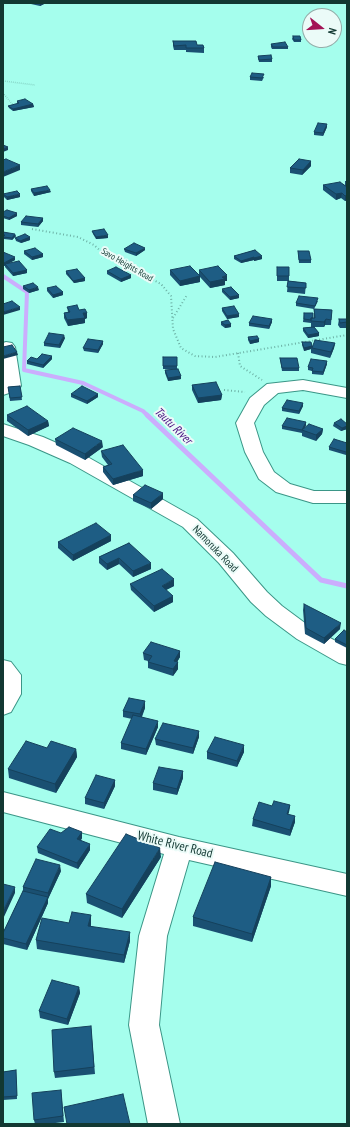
<!DOCTYPE html>
<html>
<head>
<meta charset="utf-8">
<style>
	body { margin:0 }
	#map { position:relative; width:350px; height:1127px; overflow:hidden; background:#a5feed; font-family:"PT Sans Narrow",sans-serif }
	canvas { display:block }
	.frame { position:absolute; inset:0; border:4px solid #123832; pointer-events:none }
	.north { position:absolute; left:302px; top:8px; width:40px; height:40px; box-sizing:border-box; background:#ebfbf8; border:1px solid #94ada9; border-radius:50%; rotate:107deg; font-size:11px; font-weight:700; line-height:16px; text-align:center; color:#123832 }
	.north::after { content:''; display:block; margin:auto; width:14px; height:18px; background:#a31356; clip-path:polygon(50% 0,100% 100%,50% 72%,0 100%) }
</style>
</head>
<body>
<div id="map">
<canvas width="350" height="1127"></canvas>
<div class="frame"></div>
<div class="north">N</div>
</div>
<script>
const g = document.querySelector('canvas').getContext('2d');
g.lineJoin = 'round';
const poly = rows => new Path2D(rows.map(r => 'M' + r).join(''));
function trace(path, color, width, dash) { g.strokeStyle = color; g.lineWidth = width; g.lineCap = dash ? 'butt' : 'round'; g.setLineDash(dash || []); g.stroke(path); }
function fillPath(path, color) { g.fillStyle = color; g.fill(path, 'evenodd'); }
function drawText(font, color, halo, rows, align = 'center') {
  g.font = font + ' "PT Sans Narrow",sans-serif'; g.lineWidth = 4; g.setLineDash([]); g.textBaseline = 'middle'; g.strokeStyle = halo; g.fillStyle = color; for (const [text, x, y, turn = 0] of rows) {
    g.save(); g.translate(x, y); g.rotate((+turn || 0) * Math.PI / 180); g.textAlign = isNaN(turn) ? turn : align; if (halo) g.strokeText(text, 0, 0); g.fillText(text, 0, 0); g.restore();
  }
}
const streamFar1 = poly([
	[3,276,27,292,24,370,83,383,143,411,148,416]
]);
const stream = poly([
	[147,415,321,580,347,586]
]);
const pathFar1 = poly([
	[3,81,35,85],
	[3,93,13,105]
]);
const path = poly([
	[32,229,78,237,94,245,105,255,161,284,171,296,173,329,181,348,195,356,215,357,347,335],
	[173,318,187,295],
	[238,353,240,366,262,380],
	[224,390,245,392]
]);
const minor = poly([
	[6,342,12,343,15,347,21,386,18,390,3,395,3,343,6,342],
	[303,380,347,388,347,398,303,390,278,393,264,405,254,423,263,452,274,472,290,484,314,491,347,491,347,503,313,503,276,492,259,479,245,452,236,423,250,398,267,384,303,380],
	[3,424,43,437,84,455,197,519,233,553,267,592,282,606,313,629,347,647,347,665,339,663,297,639,266,616,251,602,219,563,183,527,70,463,29,445,3,436,3,424],
	[3,660,11,662,21,675,21,694,11,712,3,715,3,660],
	[3,792,179,837,347,874,347,896,189,860,167,936,159,1025,180,1124,148,1124,129,1025,139,936,164,854,3,812,3,792]
]);
const wall = poly([
	[31,3,44,3,44,4,40,6,31,4],
	[293,36,301,40,301,42,294,42,292,39],
	[173,41,197,45,204,48,204,53,186,52,186,50,174,50,173,46],
	[271,44,288,47,288,49,272,49,271,47],
	[258,56,272,59,272,62,259,62,258,58],
	[250,77,264,77,262,81,250,80],
	[17,101,33,104,34,107,13,111,9,108,8,106,17,104],
	[327,127,323,136,314,135,314,132],
	[311,161,311,166,302,175,290,173,290,168],
	[345,181,347,181,347,200,345,201,341,198,336,200,323,190,323,185,345,185],
	[31,189,51,192,34,196,31,191],
	[3,194,20,197,7,200,3,196],
	[3,212,17,216,9,220,3,218],
	[43,218,43,221,38,227,21,225,21,222],
	[92,231,108,238,96,239,93,234],
	[3,232,16,236,12,240,4,239,3,237],
	[30,237,30,240,21,243,16,241,15,238],
	[124,249,145,250,136,256,125,252],
	[255,250,262,259,254,261,254,260,241,263,234,259,234,256],
	[24,251,43,254,43,257,32,260,24,254],
	[298,251,311,260,311,263,299,263],
	[3,252,15,260,9,263,27,270,27,273,13,276,5,267,5,266,3,266],
	[277,267,289,276,289,281,306,283,305,294,287,292,288,281,277,281],
	[170,270,199,275,199,270,227,281,225,281,225,285,210,288,200,277,200,282,180,286,170,275],
	[66,271,85,278,85,281,74,283,66,274],
	[107,271,131,275,131,278,121,282,107,274],
	[23,286,39,290,29,293,23,289],
	[47,288,63,292,63,295,53,298,47,291],
	[222,289,239,298,230,300,222,292],
	[318,301,314,309,296,306,296,303],
	[67,307,79,310,87,318,85,319,85,323,68,326,64,318,64,313,68,312],
	[222,308,239,317,227,319,222,311],
	[314,309,332,310,331,325,325,325,324,327,314,327,319,333,319,336,308,338,303,331,303,328,311,327,311,323,303,322,304,313,313,318,314,318],
	[272,319,272,322,269,329,249,326,249,323],
	[339,319,347,319,347,328,340,328,338,325],
	[221,322,231,324,231,327,225,328,221,325],
	[248,337,259,339,259,342,250,344,248,340],
	[65,338,60,348,44,346,44,343],
	[103,341,103,344,98,353,84,351,83,348],
	[302,342,312,346,335,343,334,348,330,358,311,353,311,349,304,351,302,345],
	[163,357,177,357,177,369,181,379,168,381,165,373,165,370,176,369,163,369],
	[280,358,299,368,299,371,282,371],
	[37,359,52,359,43,368,27,364,27,361],
	[327,364,323,375,312,374,312,371,308,370,308,367],
	[192,385,222,395,221,400,198,403,192,390],
	[20,386,22,400,10,401,8,387],
	[71,394,98,394,98,397,87,404,71,397],
	[303,403,303,406,299,414,282,411,282,408],
	[7,415,48,421,49,426,28,436,7,421],
	[306,422,306,425,305,428,323,429,322,434,316,441,302,436,302,432,302,433,282,429,282,426],
	[334,423,347,424,347,429,341,431,333,426],
	[55,439,103,447,85,460,56,445],
	[347,443,347,454,346,455,329,450,329,447],
	[101,451,143,476,113,485,103,472,103,467,108,465,102,457],
	[133,495,163,499,151,509,133,501],
	[111,535,111,541,73,561,58,548,58,542],
	[129,543,151,569,133,577,119,564,107,570,99,563,99,557],
	[130,584,174,586,166,590,173,602,154,612,131,590],
	[304,604,340,629,324,644,305,634,303,610],
	[347,632,347,648,335,642,335,639],
	[180,651,180,657,177,662,178,662,178,669,173,676,148,668,148,661,144,660,143,653],
	[145,708,142,717,158,727,146,755,121,749,121,743,132,719,123,717,123,711],
	[199,737,193,754,156,745,155,739],
	[47,748,76,749,77,757,56,793,9,778,8,769],
	[207,752,244,752,237,767,207,759],
	[183,771,183,778,177,795,153,790,153,783],
	[115,780,115,786,104,809,85,804,85,798],
	[290,805,289,812,288,814,295,822,290,836,252,826,253,819,272,806],
	[82,832,82,838,81,840,90,850,78,869,38,853,37,847,61,833],
	[161,857,122,918,87,903,86,894],
	[61,871,48,899,48,903,27,950,3,944,3,933,23,891,23,887],
	[271,877,271,886,252,942,193,926,193,917],
	[91,915,91,926,130,941,124,963,37,949,36,940,69,923],
	[79,987,80,993,68,1025,40,1018,39,1011],
	[91,1026,95,1074,55,1078,54,1072],
	[16,1070,17,1099,3,1100,3,1072],
	[61,1090,64,1122,47,1124,35,1124,34,1120]
]);
const shadedWall = poly([
	[40,3,44,3,44,4,40,6],
	[33,104,34,107,13,111,13,109],
	[327,124,327,127,323,136,323,133],
	[8,147,8,150,3,152,3,149],
	[311,161,311,166,302,175,303,170],
	[20,165,20,170,3,177,3,172],
	[50,190,51,192,34,196,34,193],
	[342,193,341,198,336,200,336,194],
	[20,194,20,197,7,200,7,197],
	[347,195,347,200,345,201,345,196],
	[17,213,17,216,9,220,9,218],
	[43,218,43,221,38,227,38,224],
	[15,234,16,236,12,240,12,238],
	[108,235,108,238,96,239,96,237],
	[30,237,30,240,21,243,20,241],
	[145,248,145,250,136,256,136,253],
	[43,254,43,257,32,260,32,257],
	[262,256,262,259,254,261,254,258],
	[15,257,15,260,6,265,5,264,4,266,4,263],
	[254,257,254,260,241,263,241,261],
	[27,270,27,273,13,276,13,273],
	[131,275,131,278,121,282,121,279],
	[227,275,227,281,225,281,225,285,210,288,210,282,222,277],
	[200,276,200,282,180,286,180,281],
	[85,278,85,281,74,283,73,281],
	[38,287,39,290,29,293,29,290],
	[63,292,63,295,53,298,53,295],
	[239,295,239,298,230,300,230,297],
	[20,307,20,310,3,315,3,312],
	[83,313,87,313,87,318,85,319,85,323,68,326,67,320],
	[239,314,239,317,227,319,227,316],
	[272,319,272,322,269,329,269,326],
	[326,319,325,325,324,327,324,322],
	[231,324,231,327,225,328,225,325],
	[319,333,319,336,308,338,308,335],
	[64,335,65,338,60,348,59,345],
	[259,339,259,342,250,344,250,341],
	[103,341,103,344,98,353,98,350],
	[335,343,334,348,330,358,331,352],
	[312,346,311,349,304,351,304,348],
	[17,352,18,355,3,359,3,356],
	[52,356,52,359,43,368,43,365],
	[327,361,327,364,323,375,323,372],
	[181,376,181,379,168,381,168,378],
	[98,394,98,397,87,404,87,401],
	[222,395,221,400,198,403,198,398],
	[303,403,303,406,299,414,299,411],
	[48,421,49,426,28,436,28,430],
	[306,422,306,425,303,430,302,430,302,433,302,430],
	[347,426,347,429,341,431,342,428],
	[323,429,322,434,316,441,316,435],
	[102,441,103,447,85,460,85,454],
	[143,470,143,476,113,485,113,479],
	[163,493,163,499,151,509,151,503],
	[111,535,111,541,73,561,73,555],
	[119,558,119,564,107,570,107,564],
	[151,563,151,569,133,577,133,571],
	[174,579,174,586,162,592,162,586],
	[173,596,173,602,154,612,154,606],
	[341,623,340,629,324,644,324,638],
	[180,651,180,657,174,667,174,661],
	[178,662,178,669,173,676,173,669],
	[145,701,145,708,140,720,140,714],
	[158,721,158,727,146,755,146,749],
	[199,731,199,737,193,754,193,748],
	[244,745,244,752,237,767,237,761],
	[76,749,77,757,56,793,55,784],
	[183,771,183,778,177,795,177,789],
	[115,780,115,786,104,809,104,803],
	[290,805,289,812,286,820,287,814],
	[295,816,295,822,290,836,290,830],
	[82,832,82,838,78,845,77,839],
	[90,844,90,850,78,869,77,863],
	[160,848,161,857,122,918,122,909],
	[60,865,61,871,48,899,48,893],
	[271,877,271,886,252,942,252,934],
	[15,887,15,893,3,919,3,911],
	[48,897,48,903,27,950,26,944],
	[91,915,91,924,88,934,88,926],
	[130,932,130,941,124,963,124,955],
	[79,987,80,993,68,1025,67,1019]
]);
const building = poly([
	[293,36,300,36,301,40,294,40,293,36],
	[173,41,196,41,197,45,203,45,204,48,186,48,186,45,174,46,173,41],
	[285,42,288,47,273,47,271,44,285,42],
	[271,55,272,59,259,60,258,56,271,55],
	[252,73,264,74,262,78,250,77,252,73],
	[25,99,33,104,13,109,8,106,19,103,17,101,25,99],
	[318,123,327,124,323,133,314,132,318,123],
	[3,145,8,147,3,149,3,145],
	[6,159,20,165,3,172,3,160,6,159],
	[299,159,311,161,303,170,290,168,299,159],
	[340,182,347,187,347,195,345,196,342,193,336,194,323,185,340,182],
	[47,186,50,190,34,193,31,189,47,186],
	[17,191,20,194,7,197,3,194,17,191],
	[7,210,17,213,9,218,3,216,3,212,7,210],
	[26,216,43,218,38,224,21,222,26,216],
	[104,229,108,235,96,237,92,231,104,229],
	[3,232,15,234,12,238,3,237,5,235,3,235,3,232],
	[25,234,30,237,20,241,15,238,25,234],
	[134,243,145,248,136,253,124,249,134,243],
	[35,248,43,254,32,257,24,251,35,248],
	[255,250,262,256,254,258,254,257,241,261,234,256,255,250],
	[298,251,309,251,311,260,299,260,298,251],
	[3,252,15,257,4,263,3,263,3,252],
	[19,261,27,270,13,273,5,264,19,261],
	[190,266,200,276,180,281,170,270,190,266],
	[218,266,227,275,222,277,225,279,210,282,199,270,218,266],
	[116,267,131,275,121,279,107,271,116,267],
	[277,267,289,267,289,276,277,276,277,267],
	[77,269,85,278,73,281,66,271,77,269],
	[288,281,306,283,306,288,287,287,288,281],
	[33,283,38,287,29,290,23,286,33,283],
	[56,286,63,292,53,295,47,288,56,286],
	[231,287,239,295,230,297,222,289,231,287],
	[299,296,318,298,315,306,296,303,299,296],
	[12,301,20,307,3,312,3,304,12,301],
	[77,305,79,310,85,309,87,313,83,313,85,318,67,320,64,313,70,312,67,307,77,305],
	[234,306,239,314,227,316,222,308,234,306],
	[314,309,332,310,331,320,326,319,324,322,311,321,311,318,315,318,314,309],
	[304,313,313,313,313,318,311,318,311,320,304,319,304,313],
	[253,316,272,319,269,326,249,323,253,316],
	[339,319,347,319,347,322,340,323,339,319],
	[228,320,231,324,225,325,221,322,228,320],
	[314,327,319,333,308,335,303,328,314,327],
	[49,333,64,335,59,345,44,343,49,333],
	[257,336,259,339,250,341,248,337,257,336],
	[88,339,103,341,98,350,83,348,88,339],
	[315,340,335,343,331,352,312,348,315,340],
	[302,342,311,342,312,346,304,348,302,342],
	[12,345,17,352,3,356,3,347,12,345],
	[42,354,52,356,43,365,27,361,31,357,37,359,42,354],
	[163,357,177,357,177,366,163,366,163,357],
	[280,358,297,358,299,368,282,368,280,358],
	[311,359,327,361,323,372,312,371,313,368,308,367,311,359],
	[178,369,181,376,168,378,165,370,178,369],
	[216,382,222,395,198,398,192,385,216,382],
	[20,386,22,397,10,398,8,387,20,386],
	[82,386,98,394,87,401,71,394,82,386],
	[287,400,303,403,299,411,282,408,287,400],
	[27,406,48,421,28,430,7,415,27,406],
	[287,418,306,422,302,430,282,426,287,418],
	[341,419,347,424,347,426,342,428,334,423,341,419],
	[309,424,323,429,316,435,302,430,309,424],
	[73,428,102,441,85,454,55,439,73,428],
	[334,439,347,443,347,451,346,452,329,447,334,439],
	[123,445,143,470,113,479,103,467,112,464,101,451,123,445],
	[145,485,163,493,151,503,133,495,145,485],
	[96,523,111,535,73,555,58,542,96,523],
	[129,543,151,563,133,571,119,558,107,564,99,557,129,543],
	[162,569,174,579,162,586,173,596,154,606,130,584,162,569],
	[304,604,341,623,324,638,306,628,304,604],
	[344,630,347,632,347,645,335,639,344,630],
	[151,642,180,651,174,661,178,662,173,669,148,662,152,656,143,653,151,642],
	[129,698,145,701,140,714,123,711,129,698],
	[133,715,158,721,146,749,121,743,133,715],
	[163,723,199,731,193,748,155,739,163,723],
	[215,737,244,745,237,761,207,752,215,737],
	[26,741,47,748,51,741,76,749,55,784,8,769,26,741],
	[159,767,183,771,177,789,153,783,159,767],
	[96,775,115,780,104,803,85,798,96,775],
	[274,801,290,805,287,814,295,816,290,830,253,819,259,802,272,806,274,801],
	[69,827,82,832,77,839,90,844,77,863,37,847,50,829,61,833,69,827],
	[126,834,160,848,122,909,86,894,126,834],
	[36,859,60,865,48,893,23,887,36,859],
	[215,862,271,877,252,934,193,917,215,862],
	[3,884,15,887,3,911,3,884],
	[23,891,48,897,26,944,3,938,3,933,23,891],
	[72,912,91,915,88,926,130,932,124,955,36,940,42,918,69,923,72,912],
	[52,980,79,987,67,1019,39,1011,52,980],
	[91,1026,94,1067,54,1072,52,1030,91,1026],
	[16,1070,17,1096,3,1097,3,1072,16,1070],
	[61,1090,63,1116,34,1120,32,1093,61,1090],
	[123,1094,130,1124,67,1124,64,1107,123,1094]
]);
const farStreetnames = [
	["Savo Heights Road",127,265,30]
];
const streetNames = [
	["Namoruka Road",215,549,46]
];
const waterNames = [
	["Tautu River",173,426,44]
];
const nearStreetnames = [
	["White River Road",175,845,14]
];
trace(streamFar1, '#cbaefd', 4);
trace(stream, '#cbaefd', 5);
trace(minor, '#3b9687', 2);
trace(pathFar1, '#6db2a6', 1.5, [0.5, 1.5]);
trace(path, '#6db2a6', 2, [1, 2.5]);
fillPath(minor, '#fff');
fillPath(wall, '#1a5072');
fillPath(shadedWall, '#15415c');
fillPath(building, '#1e5d84');
trace(building, '#15415c', 1);
drawText('9px', '#123832', '#ebfbf8', farStreetnames);
drawText('11px', '#123832', '#ebfbf8', streetNames);
drawText('italic 12px', '#4b0f83', '#ebfbf8', waterNames);
drawText('13px', '#123832', '#ebfbf8', nearStreetnames);
</script>
</body>
</html>
